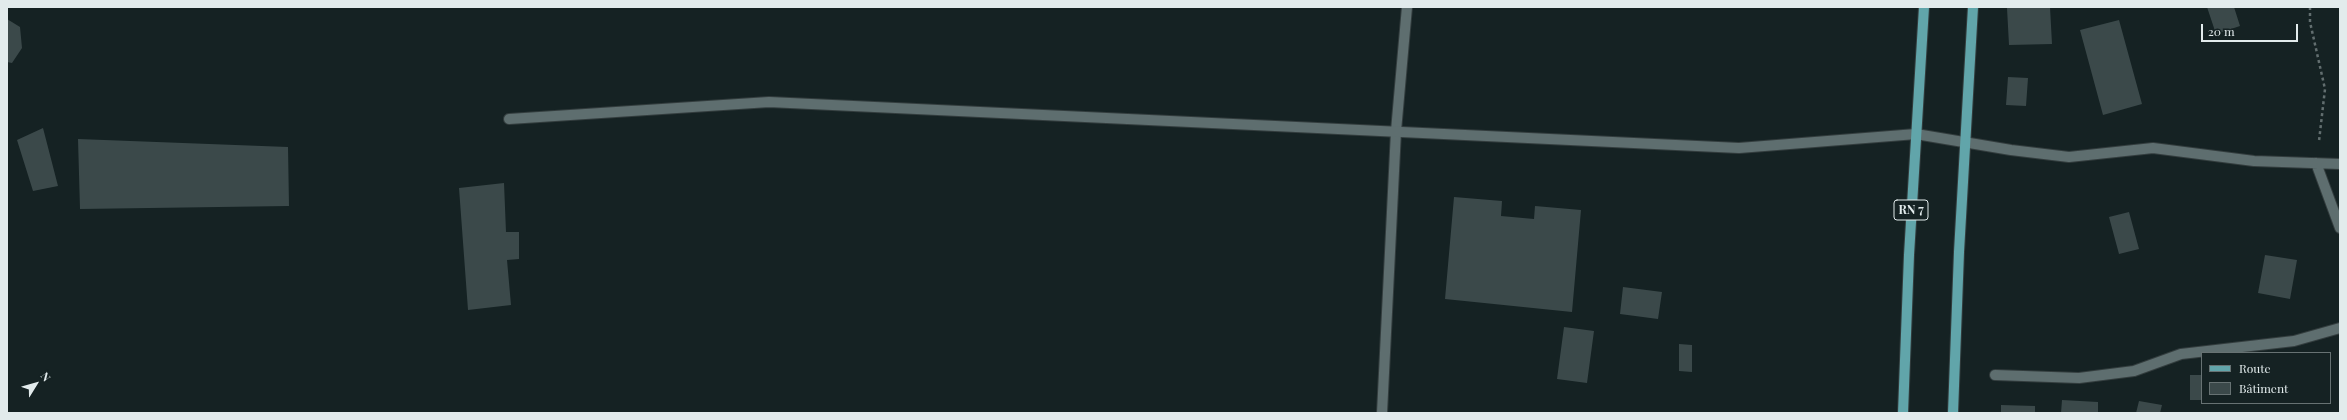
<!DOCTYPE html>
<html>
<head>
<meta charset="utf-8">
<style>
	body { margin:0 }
	#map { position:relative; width:2347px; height:420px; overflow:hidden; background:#152223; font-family:"Playfair Display",serif }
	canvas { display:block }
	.frame { position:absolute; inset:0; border:8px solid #e2ebec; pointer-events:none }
	.legend { position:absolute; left:2201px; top:352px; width:130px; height:52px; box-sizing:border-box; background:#152223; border:1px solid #677273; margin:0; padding:5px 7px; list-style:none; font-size:12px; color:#e2ebec }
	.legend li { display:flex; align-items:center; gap:8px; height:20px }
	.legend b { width:20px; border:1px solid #677273 }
	.north { position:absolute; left:16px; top:364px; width:40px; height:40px; -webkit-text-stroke:3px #152223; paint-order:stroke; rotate:53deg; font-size:11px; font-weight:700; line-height:16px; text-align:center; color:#e2ebec }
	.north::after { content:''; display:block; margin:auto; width:14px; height:18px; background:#e2ebec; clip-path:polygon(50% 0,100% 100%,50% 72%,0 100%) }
	.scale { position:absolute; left:2201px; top:24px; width:97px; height:18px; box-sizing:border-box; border:2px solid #e2ebec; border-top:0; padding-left:5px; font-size:12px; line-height:14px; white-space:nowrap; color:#e2ebec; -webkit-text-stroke:3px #152223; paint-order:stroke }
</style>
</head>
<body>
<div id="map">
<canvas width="2347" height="420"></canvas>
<div class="frame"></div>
<ul class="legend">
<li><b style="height:5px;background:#61a5aa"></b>Route</li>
<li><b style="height:11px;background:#3b494a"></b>Bâtiment</li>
</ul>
<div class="north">N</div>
<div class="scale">20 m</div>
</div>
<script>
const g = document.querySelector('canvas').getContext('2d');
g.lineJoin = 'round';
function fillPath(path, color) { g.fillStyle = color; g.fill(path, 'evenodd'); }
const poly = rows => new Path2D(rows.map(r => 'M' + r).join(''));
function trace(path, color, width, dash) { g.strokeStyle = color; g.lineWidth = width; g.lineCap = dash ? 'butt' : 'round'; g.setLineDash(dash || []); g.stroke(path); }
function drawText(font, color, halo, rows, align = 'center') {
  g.font = font + ' "Playfair Display",serif'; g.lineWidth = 3; g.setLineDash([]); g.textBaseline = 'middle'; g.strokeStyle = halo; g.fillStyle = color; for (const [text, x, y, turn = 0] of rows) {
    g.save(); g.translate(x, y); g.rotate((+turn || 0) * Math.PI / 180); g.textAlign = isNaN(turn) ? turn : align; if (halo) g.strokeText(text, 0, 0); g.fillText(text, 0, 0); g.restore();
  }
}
const building = poly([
	[2026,7,2050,7,2052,44,2009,45,2007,8],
	[2207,7,2234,7,2240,26,2216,34],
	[7,19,20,27,22,48,12,63,7,62],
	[2119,20,2142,104,2103,115,2080,30],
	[2008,77,2028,78,2026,106,2006,105],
	[43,128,58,186,33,191,17,140],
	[78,139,288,147,289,206,80,209],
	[504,183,506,232,519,232,519,259,507,260,511,305,468,310,459,188],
	[1454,197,1502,201,1501,216,1534,219,1535,206,1581,210,1572,312,1445,299],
	[2129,212,2139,249,2119,254,2109,217],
	[2265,255,2297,260,2290,299,2258,293],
	[1623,287,1662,292,1658,319,1620,314],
	[1564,327,1594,331,1587,383,1557,379],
	[1679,344,1692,345,1692,372,1679,371],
	[2190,375,2202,375,2202,400,2190,400],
	[2062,400,2098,402,2098,413,2061,413],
	[2139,401,2162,405,2160,413,2136,413],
	[2001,405,2035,406,2035,413,2001,413]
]);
const path = poly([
	[2310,7,2310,22,2325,89,2319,141]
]);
const lane = poly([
	[1916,134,2011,150,2069,157,2153,148,2254,161,2340,164],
	[2316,163,2340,228],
	[1995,375,2079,378,2134,371,2181,354,2294,341,2340,328],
	[1382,413,1396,131,1407,7]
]);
const street = poly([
	[509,119,769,102,1739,148,1916,134]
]);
const primary = poly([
	[1903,413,1909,255,1924,7],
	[1953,413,1959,252,1973,7]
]);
const shields = [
	[1911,210,34]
];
const shieldNames = [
	["RN 7",1911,210]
];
fillPath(building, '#3b494a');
trace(lane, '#333d3e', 12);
trace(street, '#333d3e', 12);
trace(primary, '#333d3e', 12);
trace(path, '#626e6f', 2.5, [3, 3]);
trace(lane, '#5e6e6f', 10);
trace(street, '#5e6e6f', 10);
trace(primary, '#61a5aa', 10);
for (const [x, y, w] of shields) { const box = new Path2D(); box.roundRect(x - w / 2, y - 10, w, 20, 3); g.fillStyle = '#152223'; g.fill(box); trace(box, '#e2ebec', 1); }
drawText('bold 12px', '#e2ebec', null, shieldNames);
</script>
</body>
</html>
